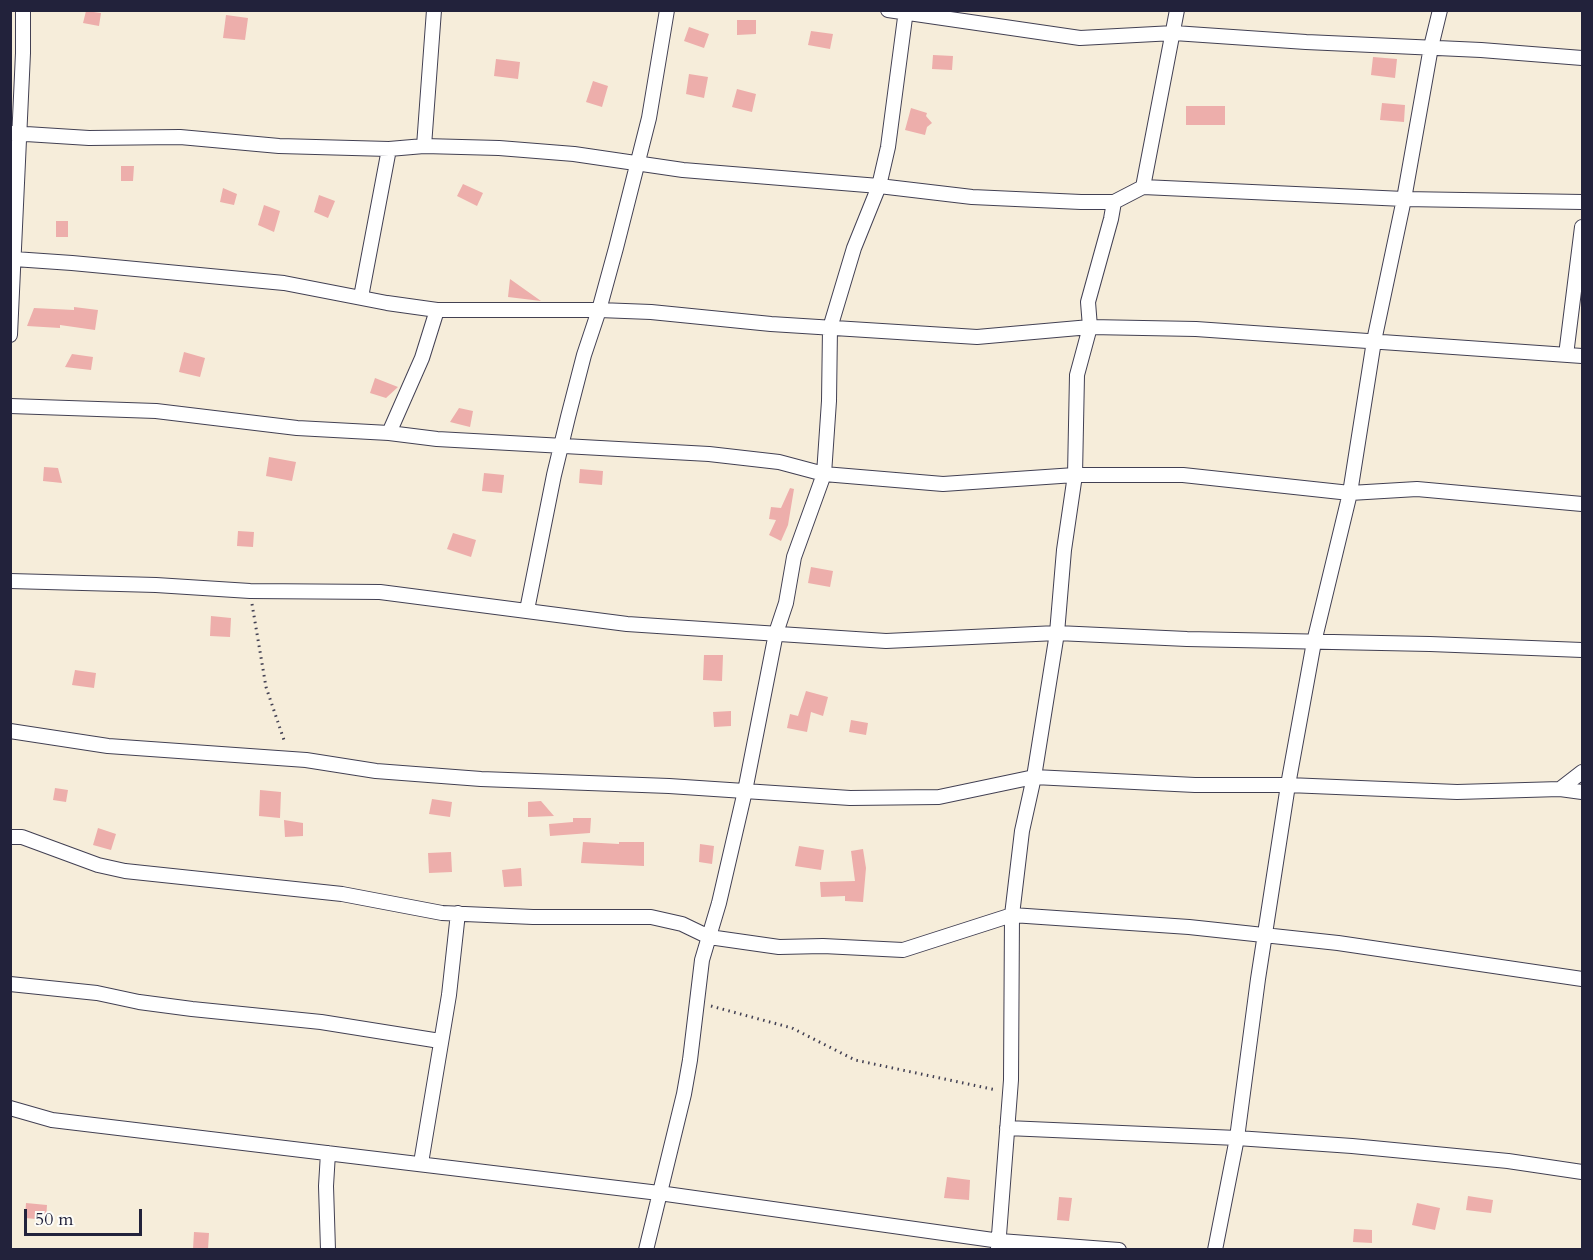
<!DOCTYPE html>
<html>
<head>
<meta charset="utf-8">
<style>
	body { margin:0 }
	#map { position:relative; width:1593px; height:1260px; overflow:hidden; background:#f6edda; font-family:Cardo,serif }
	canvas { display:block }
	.frame { position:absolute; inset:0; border:12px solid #22223b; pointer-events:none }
	.scale { position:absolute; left:24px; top:1209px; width:118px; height:27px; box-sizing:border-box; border:3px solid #22223b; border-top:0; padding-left:8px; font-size:18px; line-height:21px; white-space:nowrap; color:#22223b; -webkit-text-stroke:4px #fdfcf7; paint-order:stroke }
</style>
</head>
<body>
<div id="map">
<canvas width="1593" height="1260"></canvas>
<div class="frame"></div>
<div class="scale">50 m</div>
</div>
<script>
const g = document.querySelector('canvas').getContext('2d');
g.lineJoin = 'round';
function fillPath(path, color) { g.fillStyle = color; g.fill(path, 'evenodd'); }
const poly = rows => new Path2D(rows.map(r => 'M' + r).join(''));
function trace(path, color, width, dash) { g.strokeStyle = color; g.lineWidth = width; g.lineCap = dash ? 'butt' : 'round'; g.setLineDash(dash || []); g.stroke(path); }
const building = poly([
	[86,11,101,13,99,26,83,23],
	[226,15,248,18,245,40,223,38],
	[737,20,756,20,756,34,737,35],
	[689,27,709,34,704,48,684,41],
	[811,31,833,34,830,49,808,45],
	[933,55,953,56,952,70,932,69],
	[1373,57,1397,59,1395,78,1371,75],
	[496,59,520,62,518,79,494,76],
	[689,74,708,77,704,98,686,94],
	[593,81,608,86,602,107,586,102],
	[737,89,756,94,752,112,732,107],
	[1382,103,1405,105,1404,122,1380,120],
	[1186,106,1225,106,1225,125,1186,125],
	[911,108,927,113,926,116,932,123,927,127,925,135,905,130],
	[121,166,134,166,133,181,121,181],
	[463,184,483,193,477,206,457,196],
	[223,188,237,194,234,205,220,202],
	[319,195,335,201,328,218,314,212],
	[264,205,280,211,274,232,258,225],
	[56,221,68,221,68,237,56,237],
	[510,279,541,301,508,297],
	[74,307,98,310,95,330,60,325,60,328,27,326,34,308,74,310],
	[184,352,205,358,200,377,179,372],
	[72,354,93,357,91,370,65,367],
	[375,378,398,387,386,398,370,393],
	[459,408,473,411,470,427,450,422],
	[269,457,296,462,292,481,266,476],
	[44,467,58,468,62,483,43,481],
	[580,469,603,471,602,485,579,483],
	[484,473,504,475,502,493,482,491],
	[790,488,794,489,788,525,781,541,769,535,776,520,769,519,771,507,781,508],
	[238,531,254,532,253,547,237,546],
	[453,533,476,540,471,557,447,549],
	[811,567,833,571,830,587,808,583],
	[211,616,231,618,230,637,210,636],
	[704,655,723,655,722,681,703,680],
	[75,670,96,673,94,688,72,685],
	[806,691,828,697,823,716,811,712,807,732,787,728,790,714,798,716],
	[731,711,731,726,714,727,713,712],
	[851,720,868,723,866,735,849,732],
	[55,788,68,790,66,802,53,800],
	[260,790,281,792,280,818,259,816],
	[432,799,452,802,450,817,429,814],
	[541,801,554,816,528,817,528,802],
	[573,818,591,818,590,833,550,836,549,824,573,822],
	[284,820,303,823,303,836,285,837],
	[98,828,116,834,111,850,93,845],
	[583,842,619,844,619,842,644,842,644,866,581,863],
	[700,844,714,846,712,864,699,862],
	[799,846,824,850,821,870,795,866],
	[863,849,866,868,863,902,845,901,845,896,821,897,820,882,855,881,851,851],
	[451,852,452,872,429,873,428,853],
	[521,868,522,886,504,887,502,870],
	[947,1177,970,1180,969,1200,944,1198],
	[1468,1196,1493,1200,1491,1213,1466,1210],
	[1059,1197,1072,1198,1069,1221,1057,1220],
	[26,1203,47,1205,46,1220,25,1218],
	[1417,1203,1440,1208,1435,1230,1412,1225],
	[1354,1229,1372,1230,1372,1243,1353,1242],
	[194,1232,209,1233,208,1249,193,1249]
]);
const path = poly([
	[252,604,266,687,285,743],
	[711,1006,792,1028,855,1060,996,1090]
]);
const street = poly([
	[888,10,1080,38,1174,33,1306,42,1481,50,1582,58],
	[10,133,89,138,180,137,279,146,389,149,424,146,499,148,574,154,683,170,879,186,972,197,1081,202,1114,202,1143,187,1404,199,1582,202],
	[424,146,434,10],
	[1143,187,1177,10],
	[14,259,72,263,284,283,387,303,437,310,599,310,651,312,771,324,977,337,1090,327,1196,329,1582,356],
	[361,297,389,149],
	[10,335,23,53,23,10],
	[1566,355,1582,227],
	[10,406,156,411,297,428,389,433,437,439,709,454,779,462,824,474,943,484,1075,475,1183,475,1350,493,1417,489,1582,504],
	[389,433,422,358,437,310],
	[10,581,156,585,250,591,380,592,627,624,886,641,1057,633,1187,639,1430,644,1582,650],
	[527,610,554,475,568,417,584,355,599,310,616,248,649,118,667,10],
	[10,731,108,746,306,760,376,771,481,779,669,786,850,798,939,797,1034,777,1195,785,1288,785,1457,792,1560,789,1582,792],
	[1560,789,1582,772],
	[10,837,22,837,98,865,125,871,342,894,442,913,533,917,651,917,682,924,709,937,779,947,823,946,903,950,1012,915,1189,927,1338,943,1582,979],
	[10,984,97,993,139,1002,192,1009,321,1022,440,1041],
	[10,1108,52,1120,659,1193,1000,1241,1119,1250],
	[1007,1128,1237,1138,1352,1146,1508,1161,1582,1172],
	[328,1153,326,1186,328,1250],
	[421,1163,449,995,458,913],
	[998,1248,1011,1080,1012,915,1022,831,1034,777,1057,633,1064,550,1075,475,1077,375,1090,327,1088,302,1111,219,1114,202],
	[646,1250,684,1094,690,1060,702,960,719,903,745,791,776,633,786,603,794,557,824,474,829,401,830,328,854,248,879,186,888,147,906,10],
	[1215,1250,1237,1138,1258,979,1288,785,1314,642,1350,493,1374,341,1404,199,1431,47,1440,10]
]);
fillPath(building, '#edaeab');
trace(street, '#424053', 16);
trace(path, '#424053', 3, [1.5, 4.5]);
trace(street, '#fff', 14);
</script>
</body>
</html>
